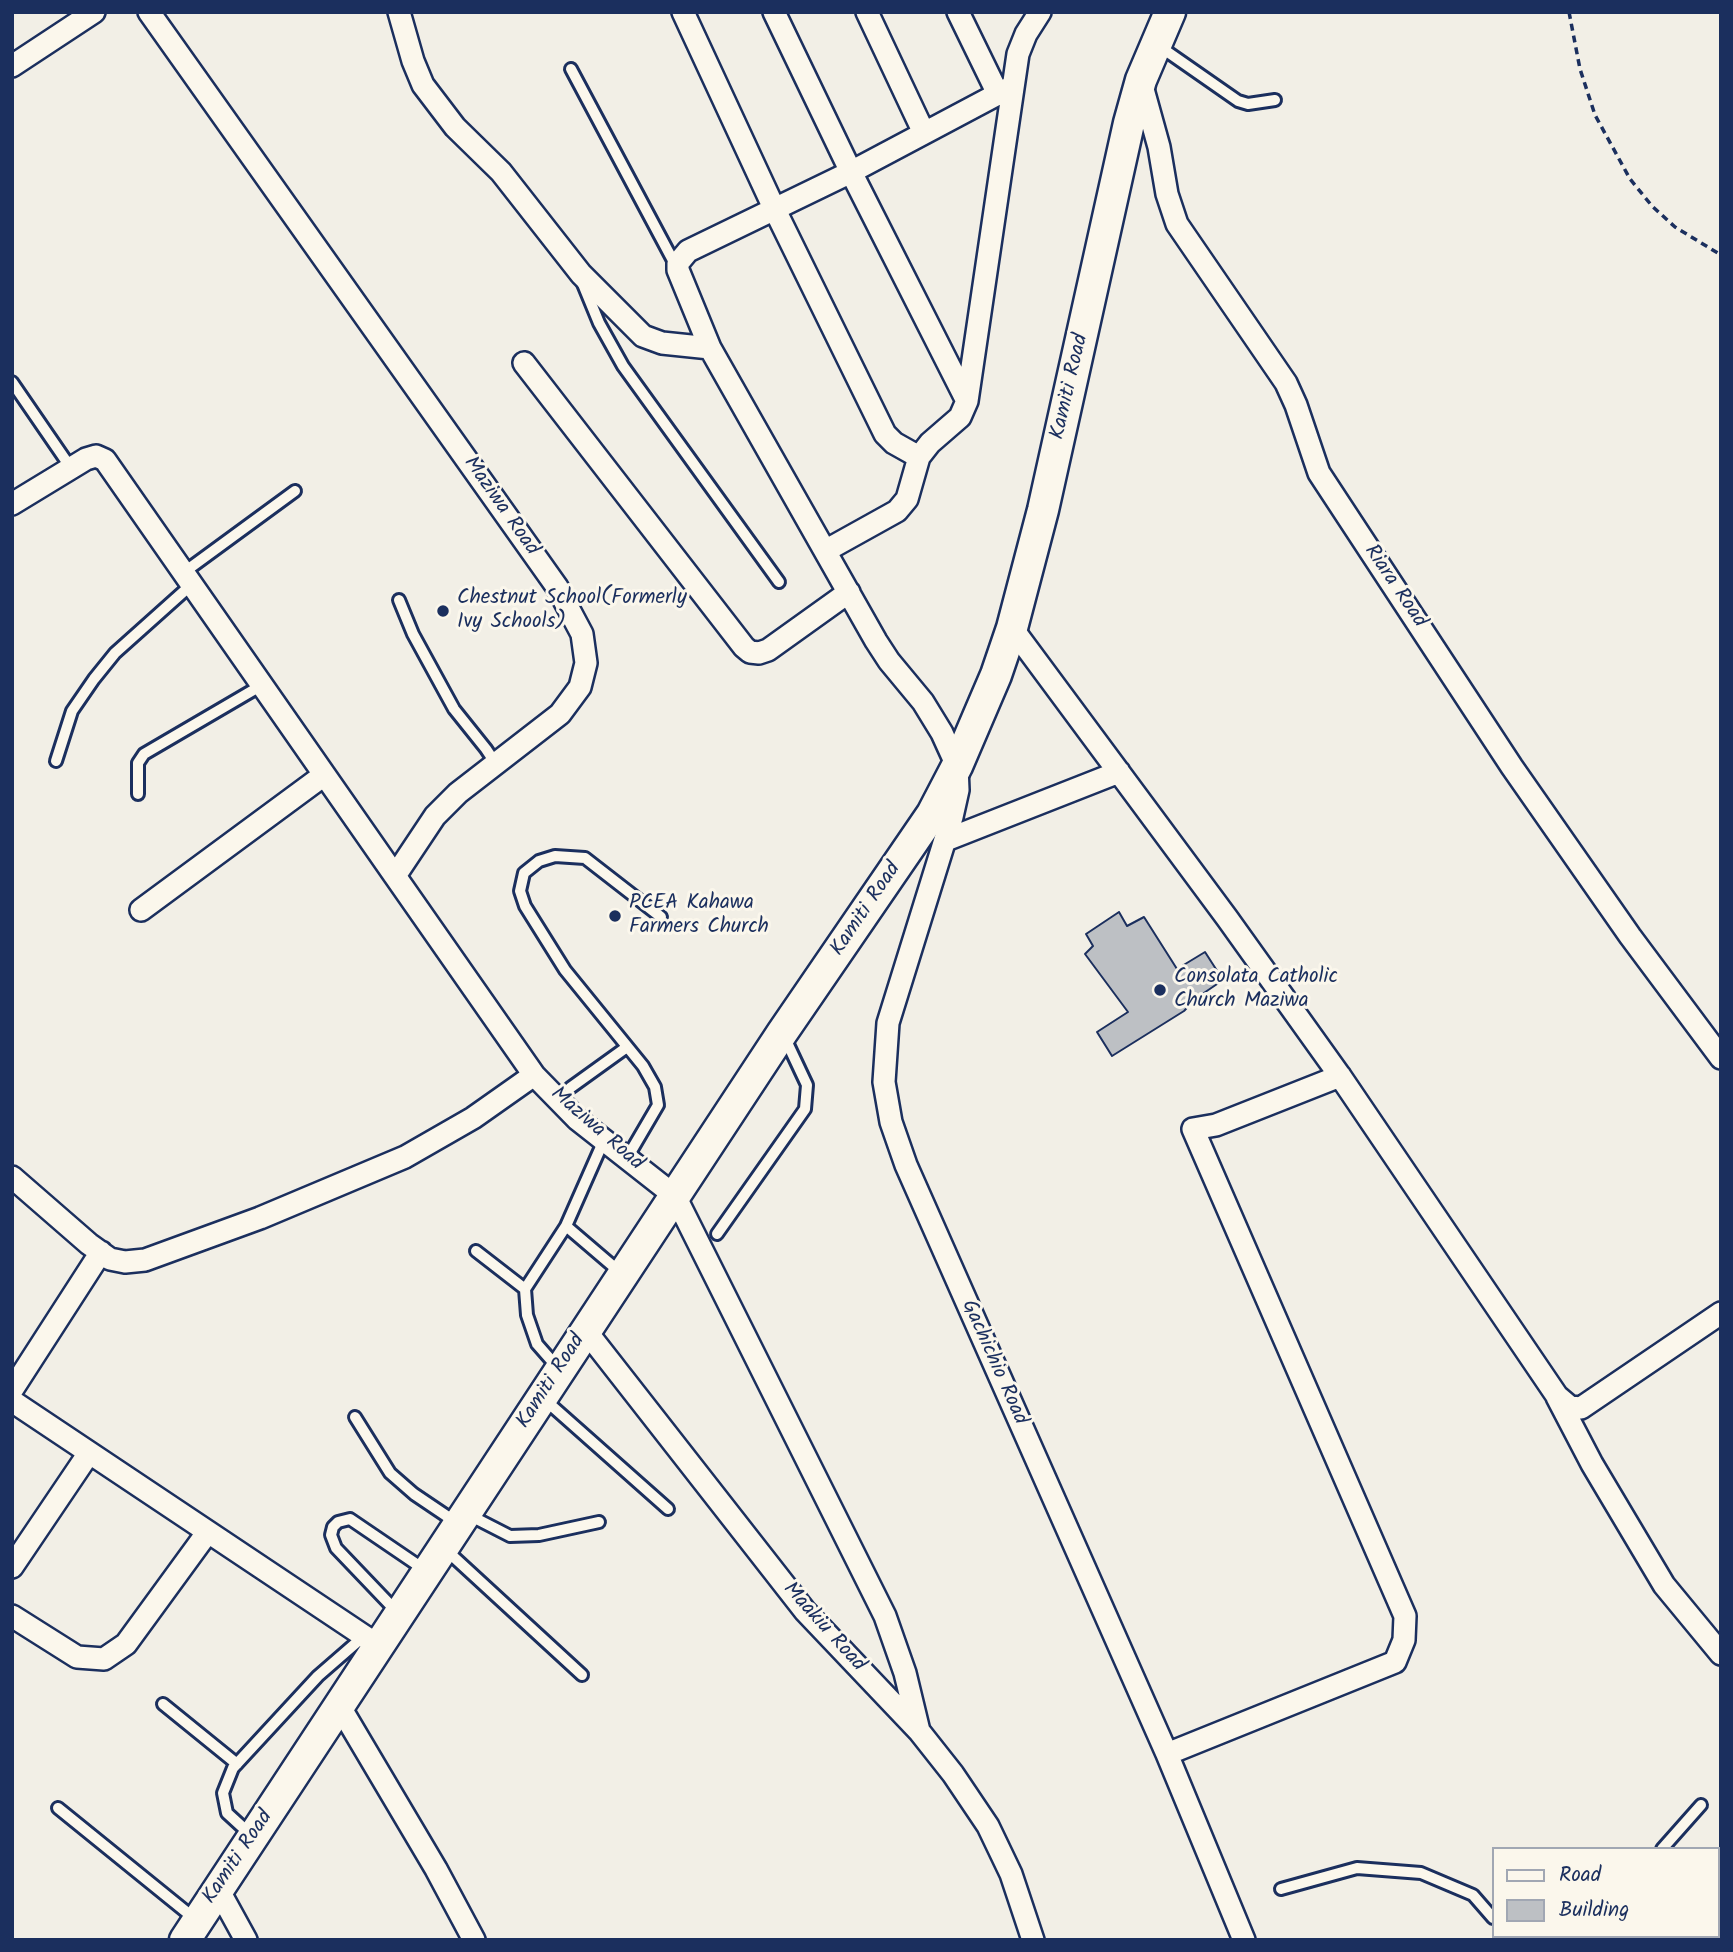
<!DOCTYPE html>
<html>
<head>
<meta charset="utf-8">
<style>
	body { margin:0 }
	#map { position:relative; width:1733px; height:1952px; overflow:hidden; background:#f2efe6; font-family:Kalam,sans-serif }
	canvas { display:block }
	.frame { position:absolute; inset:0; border:14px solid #1b2f5e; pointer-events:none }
	.legend { position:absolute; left:1492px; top:1847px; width:228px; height:91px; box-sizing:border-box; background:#fbf7ec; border:2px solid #a1a7b3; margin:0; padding:9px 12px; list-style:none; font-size:21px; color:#1b2f5e }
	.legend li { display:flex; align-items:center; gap:14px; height:35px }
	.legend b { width:35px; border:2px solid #a1a7b3 }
</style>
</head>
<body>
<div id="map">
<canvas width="1733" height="1952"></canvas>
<div class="frame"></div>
<ul class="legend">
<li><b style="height:9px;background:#fbf7ec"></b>Road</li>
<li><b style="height:19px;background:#bdc0c4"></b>Building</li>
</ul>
</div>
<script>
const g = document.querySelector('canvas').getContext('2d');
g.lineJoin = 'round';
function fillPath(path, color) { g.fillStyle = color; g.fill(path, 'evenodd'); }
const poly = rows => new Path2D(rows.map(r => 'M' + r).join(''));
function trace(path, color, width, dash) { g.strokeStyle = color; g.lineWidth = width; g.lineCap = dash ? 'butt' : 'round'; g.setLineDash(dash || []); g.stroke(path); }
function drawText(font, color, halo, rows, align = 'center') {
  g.font = font + ' Kalam,sans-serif'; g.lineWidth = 6; g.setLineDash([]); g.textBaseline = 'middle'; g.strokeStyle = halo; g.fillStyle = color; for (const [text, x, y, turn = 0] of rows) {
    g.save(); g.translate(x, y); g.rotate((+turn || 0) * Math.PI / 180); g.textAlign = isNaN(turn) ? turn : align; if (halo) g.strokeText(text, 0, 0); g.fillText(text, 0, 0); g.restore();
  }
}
const building = poly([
	[1119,912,1127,926,1144,917,1177,969,1205,952,1223,980,1195,999,1184,1011,1112,1056,1097,1032,1128,1012,1085,954,1093,946,1086,934,1119,912]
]);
const path = poly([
	[1569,12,1580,69,1595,115,1630,179,1652,206,1675,227,1721,255]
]);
const service = poly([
	[1159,46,1238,101,1248,104,1275,100],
	[571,69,677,268],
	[583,284,599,323,623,366,779,582],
	[12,382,71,468],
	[183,573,295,491],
	[399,600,413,634,454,709,486,749,496,764],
	[56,761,72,711,94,679,115,653,191,585],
	[138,794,138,763,144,754,262,685],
	[570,1088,627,1047],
	[627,1158,658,1105,655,1087,643,1066,565,970,525,906,520,891,524,873,539,861,555,856,585,858,661,917],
	[566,1226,621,1273],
	[717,1234,805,1109,807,1085,784,1036],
	[476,1251,525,1289],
	[558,1368,537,1344,527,1315,525,1289,566,1226,604,1140],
	[544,1399,668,1509],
	[355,1417,390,1473,414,1494,457,1523],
	[469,1515,510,1536,539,1535,599,1522],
	[445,1549,582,1675],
	[398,1613,336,1548,331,1535,333,1527,338,1522,350,1519,425,1570],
	[163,1704,237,1764],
	[58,1808,195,1919],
	[251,1835,227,1813,223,1793,233,1768,318,1676,364,1636],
	[1662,1849,1701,1805],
	[1281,1889,1357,1868,1421,1873,1473,1895,1493,1918],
	[1507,1936,1508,1940]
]);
const minor = poly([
	[149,12,557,587,582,634,586,663,580,687,560,714,458,793,435,816,395,876,534,1075,577,1119,675,1196,885,1616,905,1673,919,1731],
	[399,12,413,61,423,85,455,127,501,172,581,274,643,336,662,343,710,348],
	[683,12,774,208,885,434,894,443,919,457,930,443,960,417,967,401,1018,54,1026,34,1040,12],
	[774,12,851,172,967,401],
	[867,12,924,133],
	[958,12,998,94],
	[12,66,94,12],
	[1141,82,1159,147,1167,194,1177,224,1286,383,1296,405,1319,473,1512,767,1630,936,1721,1058],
	[1013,86,851,172,688,251,678,263,678,270,710,348,876,641,889,661,923,702,942,733,957,766,958,790,952,817,888,1023,884,1082,891,1122,906,1165,1167,1754,1244,1940],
	[524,363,744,647,750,652,759,653,768,650,849,592],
	[12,504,86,459,96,456,105,460,395,876],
	[825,551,897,511,907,499,919,457],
	[1012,628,1227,918,1340,1076,1557,1396,1570,1407,1581,1408,1721,1313],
	[946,840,1119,772],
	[141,910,324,775],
	[12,1177,89,1244,110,1259,125,1262,145,1260,260,1218,405,1157,473,1118,534,1075],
	[586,1331,805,1611,919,1731,953,1774,988,1826,1011,1874,1033,1940],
	[12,1390,101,1252],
	[1557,1397,1592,1464,1664,1585,1721,1654],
	[12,1401,379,1646],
	[12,1567,89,1453],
	[12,1616,77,1657,104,1659,126,1644,207,1533],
	[340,1707,436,1869,474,1940],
	[1167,1754,1395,1662,1404,1640,1405,1616,1193,1129,1216,1125,1340,1076],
	[218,1889,246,1940]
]);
const secondary = poly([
	[185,1940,782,1033,932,814,957,766,996,675,1012,628,1043,510,1129,123,1141,80,1170,12]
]);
const markers = [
	[443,611,7,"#1b2f5e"],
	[615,916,7,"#1b2f5e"],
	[1160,990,7,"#1b2f5e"]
];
const streetNames = [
	["Kamiti Road",1071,387,-77],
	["Maziwa Road",500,507,55],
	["Riara Road",1394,587,56],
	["Kamiti Road",867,910,-56],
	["Maziwa Road",596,1130,41],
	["Gachichio Road",993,1363,66],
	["Kamiti Road",552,1382,-57],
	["Maakiu Road",823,1628,48],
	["Kamiti Road",239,1858,-56]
];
const poiNames = [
	["Chestnut School(Formerly",457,599],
	["Ivy Schools)",457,623],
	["PCEA Kahawa",629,904],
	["Farmers Church",629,928],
	["Consolata Catholic",1174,978],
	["Church Maziwa",1174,1002]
];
fillPath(building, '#bdc0c4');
trace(building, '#1b2f5e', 2);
trace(service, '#1b2f5e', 16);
trace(minor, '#1b2f5e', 26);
trace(secondary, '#1b2f5e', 35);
trace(path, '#1b2f5e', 3.5, [7, 5]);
trace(service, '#fbf7ec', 10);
trace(minor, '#fbf7ec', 21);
trace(secondary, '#fbf7ec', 30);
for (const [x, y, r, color] of markers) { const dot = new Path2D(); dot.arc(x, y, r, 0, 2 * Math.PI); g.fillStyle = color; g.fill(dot); trace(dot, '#fbf7ec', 2.5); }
drawText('21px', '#1b2f5e', '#fbf7ec', streetNames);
drawText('21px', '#1b2f5e', '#fbf7ec', poiNames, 'left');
</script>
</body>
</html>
